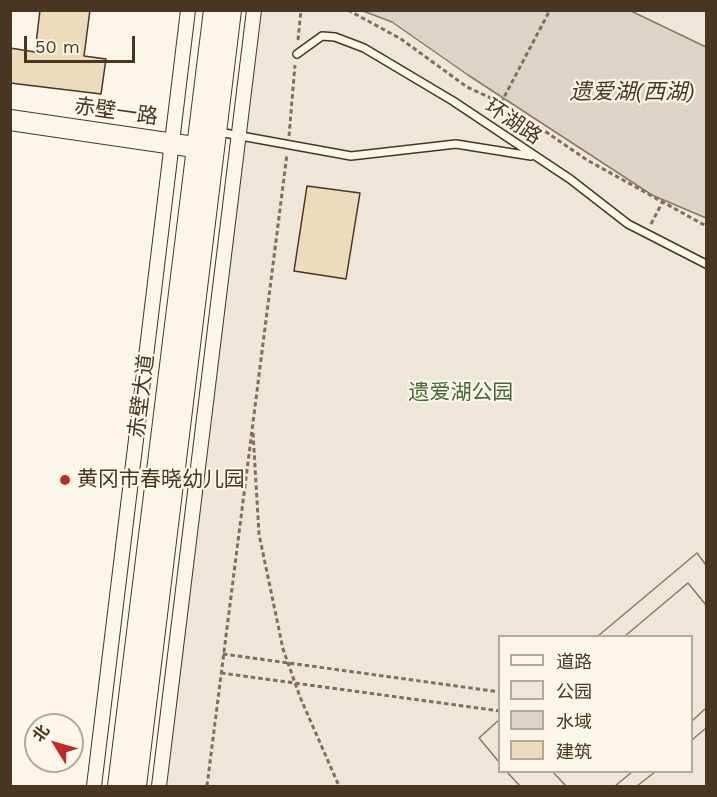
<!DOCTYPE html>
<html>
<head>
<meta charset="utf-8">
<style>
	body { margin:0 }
	#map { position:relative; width:717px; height:797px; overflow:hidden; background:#fbf6e9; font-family:"Work Sans","Noto Sans SC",sans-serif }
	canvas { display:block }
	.frame { position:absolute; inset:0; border:12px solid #4a3520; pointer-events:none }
	.legend { position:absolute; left:498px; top:635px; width:195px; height:138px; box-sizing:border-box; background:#fbf6e9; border:2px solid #b4a999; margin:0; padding:8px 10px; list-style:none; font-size:18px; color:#4a3520 }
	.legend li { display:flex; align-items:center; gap:12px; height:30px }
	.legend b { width:30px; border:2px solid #b4a999 }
	.north { position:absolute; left:24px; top:713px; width:60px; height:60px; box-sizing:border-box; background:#fbf6e9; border:2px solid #b4a999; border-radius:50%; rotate:307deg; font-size:16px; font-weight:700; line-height:24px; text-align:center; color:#4a3520 }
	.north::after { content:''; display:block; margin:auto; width:21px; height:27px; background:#c62828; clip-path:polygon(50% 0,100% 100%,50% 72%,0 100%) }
	.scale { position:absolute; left:24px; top:36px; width:111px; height:27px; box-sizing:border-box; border:3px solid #4a3520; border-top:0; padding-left:8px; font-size:18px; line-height:21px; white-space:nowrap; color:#4a3520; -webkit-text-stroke:4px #fbf6e9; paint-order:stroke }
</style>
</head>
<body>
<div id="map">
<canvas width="717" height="797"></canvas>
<div class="frame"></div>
<ul class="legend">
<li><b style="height:8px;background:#fbf6e9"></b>道路</li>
<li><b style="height:16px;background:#ede6d9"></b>公园</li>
<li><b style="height:16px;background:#dcd4c6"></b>水域</li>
<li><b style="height:16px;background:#ecdcbc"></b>建筑</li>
</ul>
<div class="north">北</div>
<div class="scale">50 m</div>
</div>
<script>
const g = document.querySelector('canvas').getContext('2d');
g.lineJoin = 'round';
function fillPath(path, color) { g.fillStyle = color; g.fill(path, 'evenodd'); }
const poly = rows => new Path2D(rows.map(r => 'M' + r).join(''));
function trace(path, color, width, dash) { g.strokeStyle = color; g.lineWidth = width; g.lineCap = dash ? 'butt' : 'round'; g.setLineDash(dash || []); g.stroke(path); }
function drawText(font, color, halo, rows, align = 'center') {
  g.font = font + ' "Work Sans","Noto Sans SC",sans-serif'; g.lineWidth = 4.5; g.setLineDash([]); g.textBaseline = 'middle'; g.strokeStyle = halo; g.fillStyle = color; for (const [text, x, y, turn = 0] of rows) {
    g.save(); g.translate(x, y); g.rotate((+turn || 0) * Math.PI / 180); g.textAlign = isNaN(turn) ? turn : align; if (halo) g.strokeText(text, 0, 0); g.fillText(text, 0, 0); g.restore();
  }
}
const green = poly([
	[260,11,706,11,706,786,165,786,260,11],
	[500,636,692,636,692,772,500,772,500,636]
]);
const parking = poly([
	[697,553,706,565,706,605,688,583,625,636,598,636,697,553],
	[706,708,706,728,692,740,692,721,706,708],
	[499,720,499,762,479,738,499,720],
	[507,772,553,772,566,786,520,786,507,772],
	[632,772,655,772,637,786,615,786,632,772]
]);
const water = poly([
	[363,11,631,11,706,47,706,218,652,195,468,75,392,22,363,11]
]);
const building = poly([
	[40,10,90,10,84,56,106,59,101,94,10,83,10,48,35,52,40,10],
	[307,186,360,193,346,279,294,271,307,186]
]);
const path = poly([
	[348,10,401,39,467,87,508,106,587,160,706,226],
	[298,40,301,10],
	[501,103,550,10],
	[503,122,513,109],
	[289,136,295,65],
	[651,224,662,203],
	[253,433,259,534,283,649,300,697,339,786],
	[223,654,500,692],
	[221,673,500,711],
	[207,786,287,154]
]);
const lane = poly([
	[297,54,322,36,335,37,364,48,453,101,570,179,628,224,706,264],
	[219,132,351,156,456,144,531,156]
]);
const street = poly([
	[94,786,188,10],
	[159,786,254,10]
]);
const secondary = poly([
	[10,120,208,149],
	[118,786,214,10],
	[136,786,231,10]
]);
const markers = [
	[65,480,6,"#c62828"]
];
const streetNames = [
	["赤壁一路",116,112,8],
	["环湖路",513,122,34],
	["赤壁大道",142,396,-83]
];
const parkNames = [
	["遗爱湖公园",461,393]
];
const poiNames = [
	["黄冈市春晓幼儿园",77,480]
];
const waterNames = [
	["遗爱湖(西湖)",632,93]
];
fillPath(green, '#ede6d9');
trace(green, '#887966', 1.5);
fillPath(parking, '#ede7d9');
trace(parking, '#887966', 1.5);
fillPath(water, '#dcd4c6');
trace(water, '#887966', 1.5);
fillPath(building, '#ecdcbc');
trace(building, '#4a3520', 1.5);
trace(lane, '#4a3520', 10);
trace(street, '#4a3520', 16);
trace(secondary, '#4a3520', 22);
trace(path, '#7f6f5c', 3, [4.5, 3]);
trace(lane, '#fbf6e9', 7);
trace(street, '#fbf6e9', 14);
trace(secondary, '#fbf6e9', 20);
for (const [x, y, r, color] of markers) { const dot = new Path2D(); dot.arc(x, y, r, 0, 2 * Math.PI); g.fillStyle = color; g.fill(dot); trace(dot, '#fbf6e9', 2); }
drawText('21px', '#4a3520', '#fbf6e9', streetNames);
drawText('21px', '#436837', '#fbf6e9', parkNames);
drawText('21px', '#4a3520', '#fbf6e9', poiNames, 'left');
drawText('italic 22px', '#4a3520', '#fbf6e9', waterNames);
</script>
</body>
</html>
